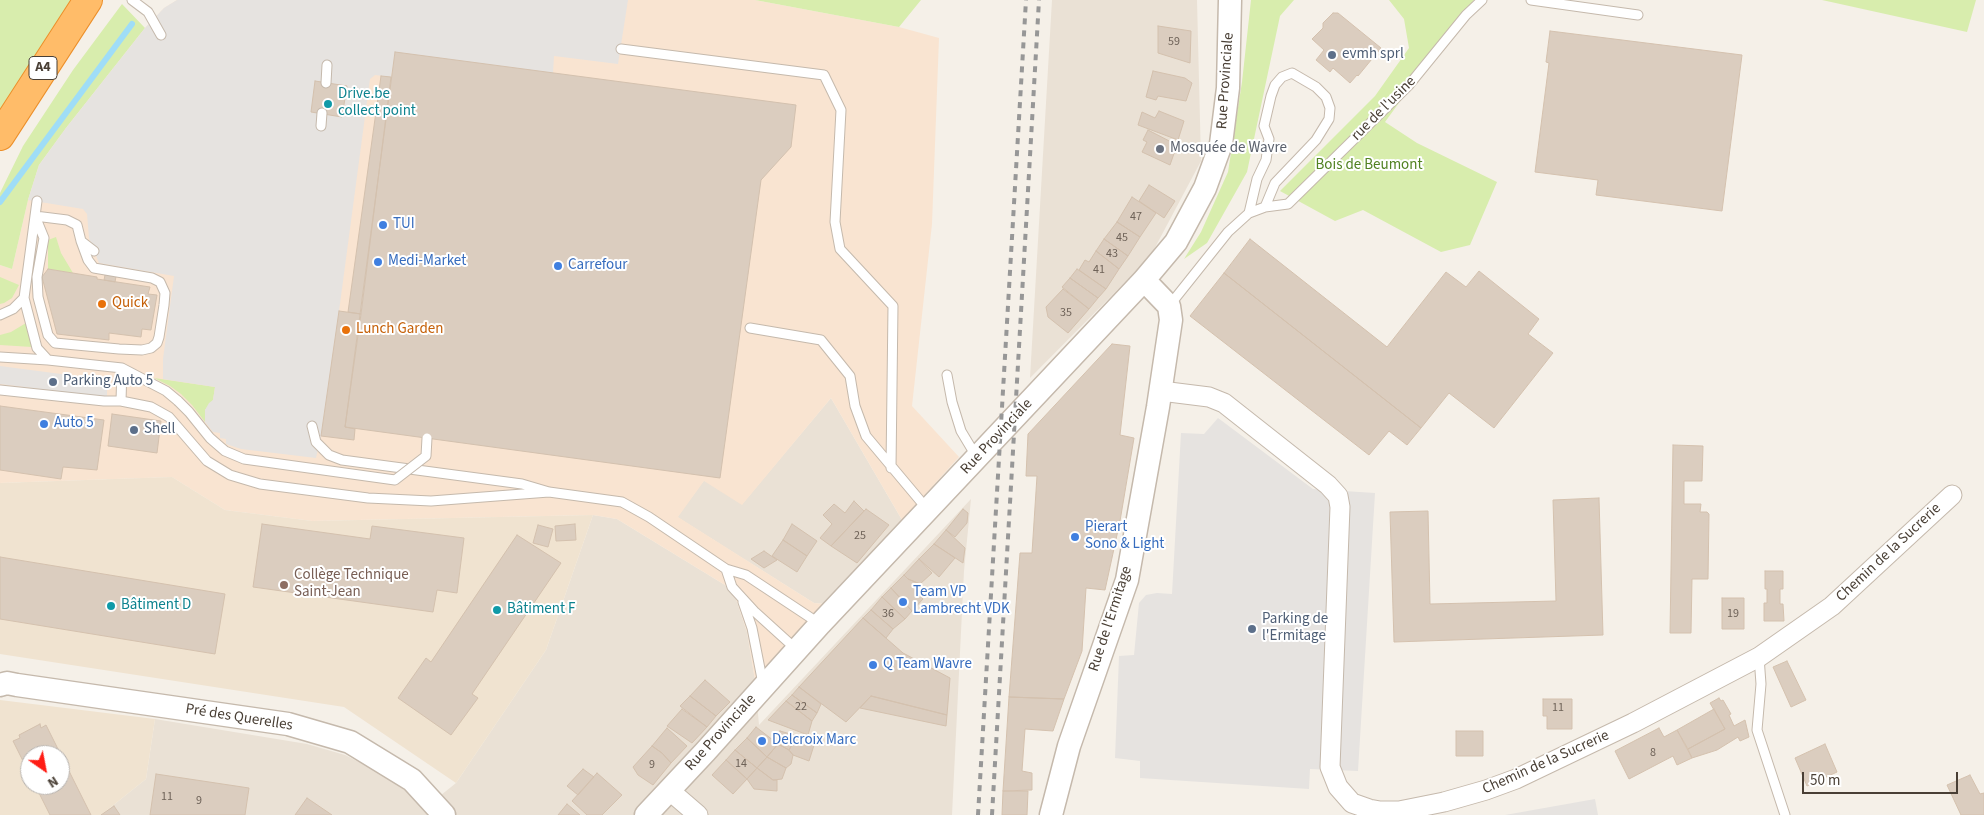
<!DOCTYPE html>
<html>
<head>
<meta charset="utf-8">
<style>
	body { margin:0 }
	#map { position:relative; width:1984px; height:815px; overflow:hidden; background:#f5f0e8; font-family:"Source Sans 3",sans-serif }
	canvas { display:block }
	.north { position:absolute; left:20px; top:745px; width:50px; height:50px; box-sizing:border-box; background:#fff; border:1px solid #b6b2ae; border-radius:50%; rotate:147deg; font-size:14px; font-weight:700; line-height:20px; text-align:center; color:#493f35 }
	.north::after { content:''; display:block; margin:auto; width:18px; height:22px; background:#ff1d15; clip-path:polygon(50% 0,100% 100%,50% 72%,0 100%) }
	.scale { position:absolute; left:1802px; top:772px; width:156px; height:22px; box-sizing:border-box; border:2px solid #493f35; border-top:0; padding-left:6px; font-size:15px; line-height:18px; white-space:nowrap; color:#493f35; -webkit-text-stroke:4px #fff; paint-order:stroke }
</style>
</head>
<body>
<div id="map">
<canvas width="1984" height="815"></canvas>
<div class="north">N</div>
<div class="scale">50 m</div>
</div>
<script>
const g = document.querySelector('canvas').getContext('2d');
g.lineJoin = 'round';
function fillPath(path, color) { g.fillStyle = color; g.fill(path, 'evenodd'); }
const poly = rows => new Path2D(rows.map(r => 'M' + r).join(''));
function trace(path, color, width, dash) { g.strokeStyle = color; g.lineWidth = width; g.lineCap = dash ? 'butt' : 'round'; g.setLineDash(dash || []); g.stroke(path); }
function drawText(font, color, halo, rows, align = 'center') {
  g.font = font + ' "Source Sans 3",sans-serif'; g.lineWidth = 4; g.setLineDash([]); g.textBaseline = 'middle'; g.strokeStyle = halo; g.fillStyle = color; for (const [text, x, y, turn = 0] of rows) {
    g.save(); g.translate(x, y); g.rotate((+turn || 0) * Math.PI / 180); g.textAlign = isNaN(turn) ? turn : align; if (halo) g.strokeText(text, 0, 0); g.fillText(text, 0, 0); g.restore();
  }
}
const residential = poly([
	[1052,0,1197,0,1201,161,1150,257,1030,378],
	[831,398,902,520,825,604,814,603,677,517,704,480,742,504],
	[971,499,964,571,952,815,101,815,146,779,155,719,307,744,345,755,377,771,408,792,425,808,456,783,546,650,593,515,617,519,725,585,736,599,747,632,755,680,759,725]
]);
const commercial = poly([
	[177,0,755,0,899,27,939,38,932,224,912,406,959,457,902,520,831,398,742,505,704,481,678,517,814,603,825,604,755,680,747,632,736,599,725,585,617,519,593,515,312,521,225,510,172,477,0,483,0,265,12,269,28,200,39,165,66,128,145,28,164,8]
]);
const education = poly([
	[172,477,225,510,312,521,593,515,546,650,456,783,344,707,0,654,0,483],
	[0,700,155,719,146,779,101,815,0,815],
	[30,755,60,755,60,785,30,785]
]);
const green = poly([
	[0,0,74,0,0,112],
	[755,0,921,0,899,27],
	[1251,0,1294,0,1280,16,1247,172,1207,243,1184,259,1201,232,1228,172,1242,82],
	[1389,0,1474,0,1385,122,1417,143,1497,182,1470,245,1441,252,1363,210,1335,221,1280,191,1375,96,1409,48,1404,19],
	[1822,0,1976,0,1967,32],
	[122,4,145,28,66,128,39,165,28,200,12,269,0,265,0,193,23,146,73,70],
	[56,237,61,253,73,273,48,269,48,240],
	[0,277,19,285,12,298,4,303,0,304],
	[26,323,32,347,0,345,0,335,11,332],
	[154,378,215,387,213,400,205,410,205,422,192,405,181,394,170,386]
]);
const parking = poly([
	[177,0,628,0,618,64,554,56,553,73,796,105,791,147,761,180,720,478,345,427,393,65,391,77,375,75,370,79,339,311,321,436,316,458,241,449,226,444,226,439,220,438,220,433,213,432,205,422,205,410,209,403,213,400,215,387,163,379,163,359,174,276,99,263,89,238,87,214,83,209,28,200,39,165,66,128,145,28,164,8],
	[0,366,107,380,107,397,0,384],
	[1218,418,1313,489,1375,493,1358,771,1310,769,1309,789,1140,778,1140,761,1115,758,1119,656,1134,655,1139,603,1146,595,1157,593,1172,594,1181,433,1204,434],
	[1595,799,1598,815,1505,815]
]);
const stream = poly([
	[0,202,132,24]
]);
const building = poly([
	[1333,13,1338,13,1381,48,1358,76,1357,75,1350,83,1333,68,1330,72,1316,60,1324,50,1312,39,1323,28,1323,23,1333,13],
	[1158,26,1191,31,1190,63,1158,53,1158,26],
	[1550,31,1742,55,1722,211,1596,195,1598,180,1535,172,1549,63,1546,62,1550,31],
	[395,52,796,105,791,147,761,180,720,478,345,427,395,52],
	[1153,71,1185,78,1192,83,1186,101,1158,96,1156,100,1146,97,1153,71],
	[381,76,391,77,361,314,348,312,381,76],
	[315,81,347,86,342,117,311,112,315,81],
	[1159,111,1184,121,1178,140,1138,125,1142,112,1155,118,1159,111],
	[1148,130,1177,145,1170,165,1142,152,1147,142,1143,140,1148,130],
	[1149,185,1175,201,1164,218,1139,201,1149,185],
	[1132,197,1156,213,1140,237,1117,222,1132,197],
	[1117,222,1140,237,1128,256,1104,239,1117,222],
	[1104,239,1128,256,1119,269,1096,251,1104,239],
	[1250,239,1387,347,1446,272,1466,287,1479,271,1539,319,1528,334,1553,353,1494,428,1449,393,1421,428,1224,273,1250,239],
	[1096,251,1119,269,1106,289,1079,270,1085,260,1089,262,1096,251],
	[48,269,97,277,97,279,150,287,148,294,157,295,151,330,142,329,141,337,109,333,109,340,57,334,42,277,48,269],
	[1077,269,1106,289,1098,298,1070,278,1077,269],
	[106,270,117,271,115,282,104,280,106,270],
	[1224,273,1421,428,1407,445,1389,431,1369,455,1190,316,1224,273],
	[1070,278,1098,298,1089,309,1062,287,1070,278],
	[1063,289,1089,309,1068,333,1048,317,1046,307,1063,289],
	[339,311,361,314,345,427,355,429,354,440,321,436,339,311],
	[1112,344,1130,346,1120,435,1134,438,1120,521,1105,590,1086,588,1082,651,1064,699,1009,697,1020,553,1032,553,1037,476,1026,476,1028,434,1112,344],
	[0,406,104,420,97,470,63,467,61,479,0,470,0,406],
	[112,414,161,421,157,453,108,446,112,414],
	[1673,445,1703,446,1702,481,1684,481,1684,504,1701,504,1700,512,1707,512,1709,514,1708,579,1692,579,1691,633,1670,633,1673,445],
	[1599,498,1603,635,1394,642,1390,512,1428,511,1430,604,1556,601,1553,500,1599,498],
	[854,501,864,511,831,546,820,538,832,524,823,515,834,504,845,513,854,501],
	[866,509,889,525,857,563,831,546,866,509],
	[963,509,968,513,967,523,955,537,946,530,963,509],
	[262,524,370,539,372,526,464,538,457,593,437,590,433,612,253,587,262,524],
	[575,524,576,540,556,541,555,526,575,524],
	[792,524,817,541,807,556,783,540,792,524],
	[538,525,553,529,548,547,533,543,538,525],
	[946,530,965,548,963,563,934,544,946,530],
	[517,535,561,563,472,694,478,698,451,735,398,698,426,658,431,662,517,535],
	[783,540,807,556,797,572,772,556,783,540],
	[934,544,955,558,939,577,919,559,934,544],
	[764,551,777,560,764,568,751,559,764,551],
	[0,557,225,594,215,654,0,619,0,557],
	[919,559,932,573,920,584,908,579,904,575,919,559],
	[1765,571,1783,571,1783,589,1780,589,1780,604,1783,604,1784,621,1764,621,1764,603,1767,603,1767,589,1765,589,1765,571],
	[904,575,908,579,920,584,915,591,923,599,912,611,891,588,904,575],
	[891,588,912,611,905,619,882,597,891,588],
	[882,597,905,619,893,629,871,610,882,597],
	[1722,598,1744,598,1744,629,1722,629,1722,598],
	[871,610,893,629,886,638,863,618,871,610],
	[863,618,903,653,950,678,947,715,871,696,846,722,799,687,863,618],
	[1787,661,1806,700,1791,707,1773,667,1787,661],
	[705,680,730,702,716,716,690,696,705,680],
	[799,687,821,704,817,713,792,695,799,687],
	[792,695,817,713,812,721,786,701,792,695],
	[690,696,716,716,707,727,680,706,690,696],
	[871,696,947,715,946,726,860,708,871,696],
	[1009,697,1064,699,1053,731,1025,729,1022,771,1032,773,1032,790,1003,791,1009,697],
	[1719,698,1721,701,1723,700,1731,714,1729,715,1734,726,1745,720,1749,737,1740,741,1738,737,1717,750,1692,758,1688,749,1725,729,1710,703,1719,698],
	[1543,699,1572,699,1572,729,1547,729,1547,716,1543,716,1543,699],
	[786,701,812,721,808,735,768,720,786,701],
	[682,709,707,727,692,743,667,726,682,709],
	[1714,709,1725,729,1688,749,1677,730,1714,709],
	[40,724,41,728,46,725,91,815,50,815,35,785,60,785,60,755,30,755,30,775,13,741,20,738,19,735,40,724],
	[756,727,778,744,767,757,747,738,756,727],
	[667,728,687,746,671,763,662,753,652,746,667,728],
	[1659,728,1664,737,1677,730,1692,758,1677,765,1673,756,1629,779,1615,751,1659,728],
	[780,731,797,736,789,750,778,744,780,731],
	[1456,731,1483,731,1483,756,1456,756,1456,731],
	[797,736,815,742,809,761,793,755,789,750,797,736],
	[747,738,767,757,757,768,735,750,747,738],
	[778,744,789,750,793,755,791,764,786,768,767,757,778,744],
	[1825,744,1837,772,1807,786,1795,758,1825,744],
	[652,746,662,753,671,763,653,785,638,775,633,767,652,746],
	[735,750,757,768,747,779,726,760,735,750],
	[767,757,786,768,782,779,773,780,757,768,767,757],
	[726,760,747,779,733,794,712,775,726,760],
	[757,768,773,780,777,780,777,791,754,789,747,779,757,768],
	[583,769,594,777,578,795,567,786,583,769],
	[597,773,622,795,602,815,587,815,572,801,597,773],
	[156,774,249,788,245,815,150,815,156,774],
	[1970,775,1980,794,1984,793,1984,815,1961,815,1947,785,1970,775],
	[1003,791,1028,791,1027,815,1002,815,1003,791],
	[307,798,332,815,295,815,307,798],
	[567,804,580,815,558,815,567,804],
	[114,806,120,815,101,815,114,806]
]);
const service = poly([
	[132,0,148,12,161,35],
	[1531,0,1638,15],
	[621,49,824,75,841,110,835,222,840,249,893,306,891,468],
	[326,83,327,65],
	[321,126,322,113],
	[37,201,24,298,37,348,48,360],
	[1249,213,1257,179,1266,160,1269,139,1264,126,1271,96,1275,85,1282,77,1292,73,1316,87,1326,97,1330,108,1329,119,1316,140,1275,183,1265,207],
	[35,216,44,238,37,277,38,297,48,335,55,343,119,349,142,350,151,348,157,343,159,337,164,305,165,293,160,282,152,278,94,268,88,260,81,241],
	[35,216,67,220,77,225,81,241,94,251],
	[1169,306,1228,232,1249,213,1265,207,1288,204,1409,85,1466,15,1482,0],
	[0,315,13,309,24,298],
	[750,328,821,340,850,376,855,406,866,436,928,510],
	[0,357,48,360,122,368,166,391,178,401],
	[947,375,952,402,961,431,976,456],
	[0,390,104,401,121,401,151,407,169,417,207,461,230,475,260,484,368,498,431,501,549,492],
	[121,401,122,368],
	[312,426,316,442,329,455,342,460,522,484,549,492,622,502,649,517,726,569,746,575,820,624],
	[726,569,732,587,754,611,797,650],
	[743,602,752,628,763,684],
	[1759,657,1761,684,1757,730,1785,815]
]);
const minor = poly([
	[1161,391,1209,397,1224,403,1328,485,1338,496,1340,507,1330,767,1338,787,1352,803,1369,809,1380,811,1399,811,1444,802,1486,790,1516,779,1633,723,1759,657,1832,606,1952,495],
	[669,790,698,815]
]);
const tertiary = poly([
	[0,685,7,683,17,685,288,724,350,742,412,780,444,815],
	[646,815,705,752,820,624,1144,280,1176,242,1205,188,1221,144,1228,88,1230,0],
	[1051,815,1069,746,1127,580,1158,407,1171,320,1169,306,1144,280]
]);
const motorway = poly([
	[0,136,88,0]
]);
const rail = poly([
	[978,815,1026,0],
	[992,815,1039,0]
]);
const serviceBridge = poly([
	[178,401,189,412,210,438,225,451,244,459,395,480,426,456,427,438]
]);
const markers = [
	[1332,55,5,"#5c6f8a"],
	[328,104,5,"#0f9aa8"],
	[1160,149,5,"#6b7280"],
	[383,225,5,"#3f7fe0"],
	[378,262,5,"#3f7fe0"],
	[558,266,5,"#3f7fe0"],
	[102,304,5,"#e8710a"],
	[346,330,5,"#e8710a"],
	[53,382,5,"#5c6f8a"],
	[44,424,5,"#3f7fe0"],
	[134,430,5,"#5c6f8a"],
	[1075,537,5,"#3f7fe0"],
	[284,585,5,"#8d6e63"],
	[903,602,5,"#3f7fe0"],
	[111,606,5,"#0f9aa8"],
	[497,610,5,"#0f9aa8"],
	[1252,629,5,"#5c6f8a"],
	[873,665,5,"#3f7fe0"],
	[762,741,5,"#3f7fe0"]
];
const numberNames = [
	["59",1174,42],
	["47",1136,217],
	["45",1122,238],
	["43",1112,254],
	["41",1099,270],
	["35",1066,313],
	["25",860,536],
	["36",888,614],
	["19",1733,614],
	["22",801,707],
	["11",1558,708],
	["8",1653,753],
	["14",741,764],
	["9",652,765],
	["11",167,797],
	["9",199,801]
];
const shields = [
	[43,68,28]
];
const shieldNames = [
	["A4",43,68]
];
const serviceNames = [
	["evmh sprl",1342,55],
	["Parking Auto 5",63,382],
	["Shell",144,430],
	["Parking de",1262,620],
	["l'Ermitage",1262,637]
];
const streetNames = [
	["Rue Provinciale",1226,81,-86],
	["rue de l'usine",1384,109,-45],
	["Rue Provinciale",997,437,-47],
	["Chemin de la Sucrerie",1889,553,-43],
	["Rue de l'Ermitage",1111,619,-72],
	["Pré des Querelles",239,718,9],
	["Rue Provinciale",721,733,-48],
	["Chemin de la Sucrerie",1546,763,-24]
];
const cultureNames = [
	["Drive.be",338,95],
	["collect point",338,112],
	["Bâtiment D",121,606],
	["Bâtiment F",507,610]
];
const worshipNames = [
	["Mosquée de Wavre",1170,149]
];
const parkNames = [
	["Bois de Beumont",1369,166]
];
const shopNames = [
	["TUI",393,225],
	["Medi-Market",388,262],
	["Carrefour",568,266],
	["Auto 5",54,424],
	["Pierart",1085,528],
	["Sono & Light",1085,545],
	["Team VP",913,593],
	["Lambrecht VDK",913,610],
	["Q Team Wavre",883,665],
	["Delcroix Marc",772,741]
];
const foodNames = [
	["Quick",112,304],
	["Lunch Garden",356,330]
];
const educationNames = [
	["Collège Technique",294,576],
	["Saint-Jean",294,593]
];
fillPath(residential, '#eae1d5');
fillPath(commercial, '#f9e4d1');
fillPath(education, '#f0e3d0');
fillPath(green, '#d8edad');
fillPath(parking, '#e6e3e0');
trace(stream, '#9fddf7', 6);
fillPath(building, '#dbcdbf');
trace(building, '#d4c1ae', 1);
trace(service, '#c5b9ac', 11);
trace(minor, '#c5b9ac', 21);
trace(tertiary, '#c5b9ac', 25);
trace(motorway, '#ec8f2a', 30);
trace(service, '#fff', 9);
trace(minor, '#fff', 19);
trace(tertiary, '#fff', 22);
trace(motorway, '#ffbc69', 28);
trace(rail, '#979797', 4, [6, 6]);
trace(serviceBridge, '#c5b9ac', 11, []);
trace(serviceBridge, '#fff', 9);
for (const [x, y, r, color] of markers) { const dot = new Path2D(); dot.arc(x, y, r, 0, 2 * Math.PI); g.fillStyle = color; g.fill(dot); trace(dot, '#fff', 2); }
drawText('12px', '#6e6258', null, numberNames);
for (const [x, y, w] of shields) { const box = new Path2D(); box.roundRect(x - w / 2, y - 11.5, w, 23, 4); g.fillStyle = '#fff'; g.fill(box); trace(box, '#493f35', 1); }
drawText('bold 14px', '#493f35', null, shieldNames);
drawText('15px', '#4e5e75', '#fff', serviceNames, 'left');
drawText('15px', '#493f35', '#fff', streetNames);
drawText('15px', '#0d838f', '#fff', cultureNames, 'left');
drawText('15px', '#5b616d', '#fff', worshipNames, 'left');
drawText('15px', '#518222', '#fff', parkNames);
drawText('15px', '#366cbe', '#fff', shopNames, 'left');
drawText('15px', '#c56008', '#fff', foodNames, 'left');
drawText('15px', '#785e54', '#fff', educationNames, 'left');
</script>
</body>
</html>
